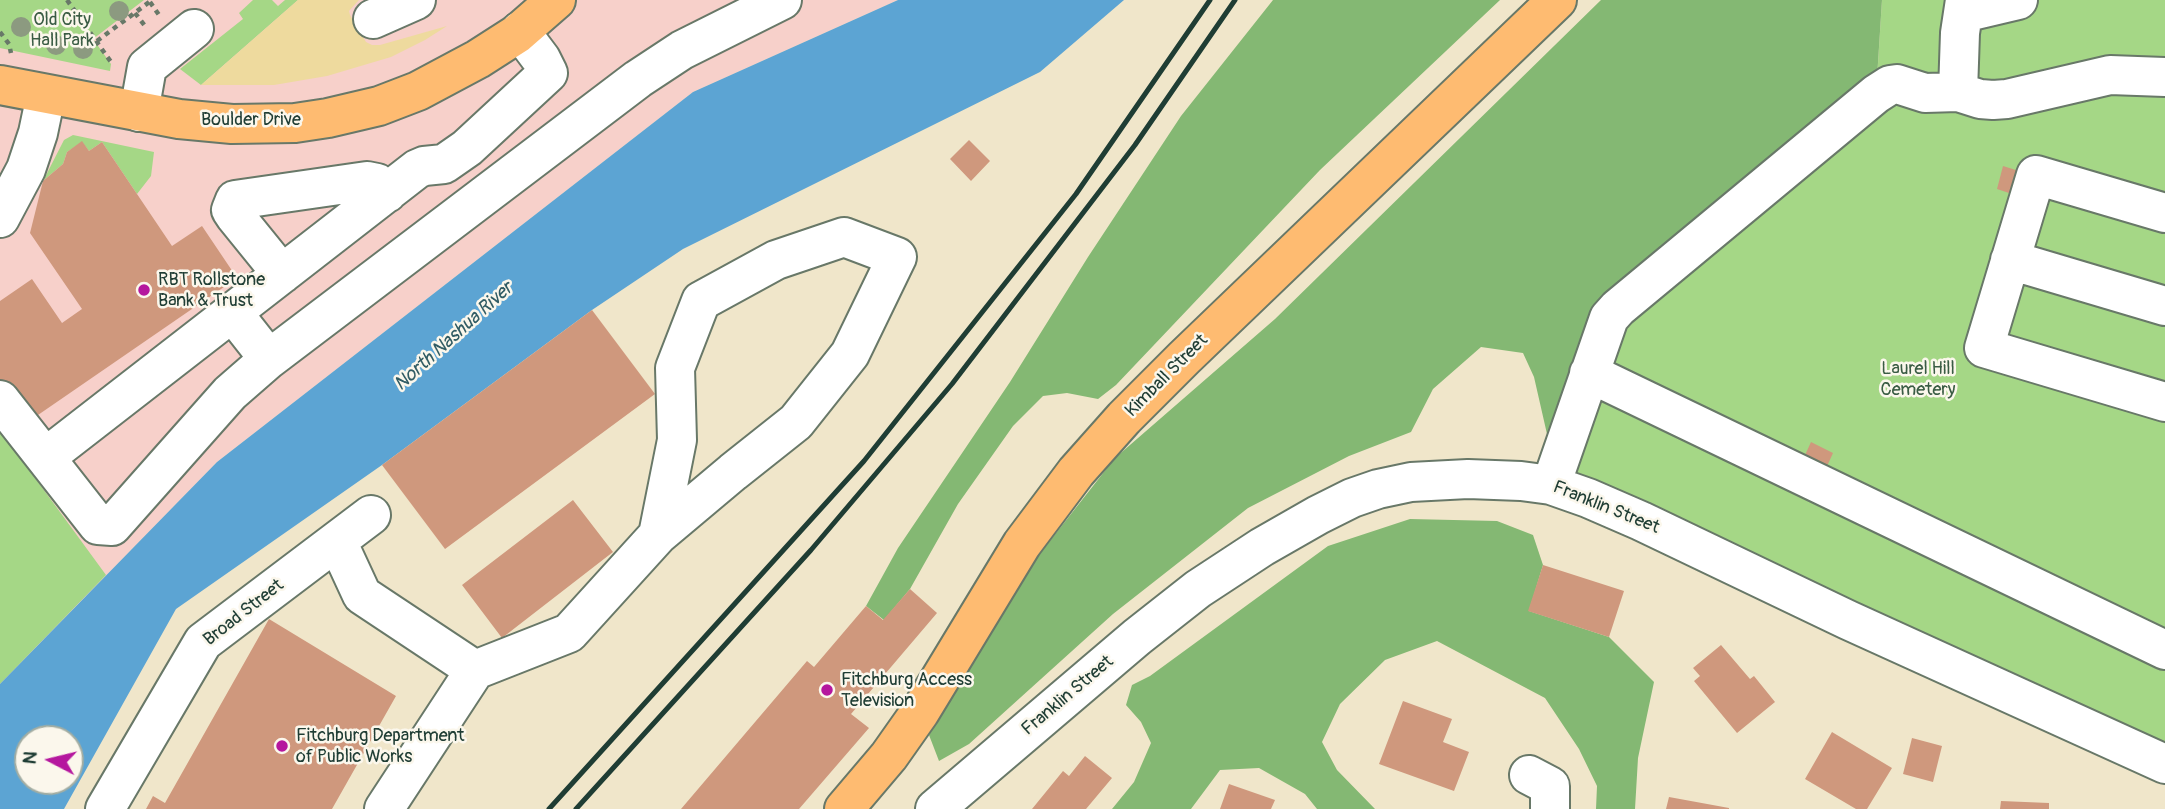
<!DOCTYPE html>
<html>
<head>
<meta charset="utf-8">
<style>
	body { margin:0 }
	#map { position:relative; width:2165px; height:809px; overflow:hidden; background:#f0e6ca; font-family:Pangolin,sans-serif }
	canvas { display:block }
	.north { position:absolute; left:14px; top:725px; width:70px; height:70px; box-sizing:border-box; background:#fbf7ec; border:2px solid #a3ada2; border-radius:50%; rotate:277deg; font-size:19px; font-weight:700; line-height:28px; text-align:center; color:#1f3d34 }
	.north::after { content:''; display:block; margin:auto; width:24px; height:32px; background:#b5179e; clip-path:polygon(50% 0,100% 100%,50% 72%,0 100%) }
</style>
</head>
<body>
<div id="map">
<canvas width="2165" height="809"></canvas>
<div class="north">N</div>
</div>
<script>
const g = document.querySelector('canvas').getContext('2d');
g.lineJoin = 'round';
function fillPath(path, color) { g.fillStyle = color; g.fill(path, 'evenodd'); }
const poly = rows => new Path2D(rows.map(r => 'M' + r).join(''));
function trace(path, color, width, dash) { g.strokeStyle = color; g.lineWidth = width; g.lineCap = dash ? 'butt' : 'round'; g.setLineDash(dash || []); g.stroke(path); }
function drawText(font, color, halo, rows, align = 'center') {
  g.font = font + ' Pangolin,sans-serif'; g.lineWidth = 5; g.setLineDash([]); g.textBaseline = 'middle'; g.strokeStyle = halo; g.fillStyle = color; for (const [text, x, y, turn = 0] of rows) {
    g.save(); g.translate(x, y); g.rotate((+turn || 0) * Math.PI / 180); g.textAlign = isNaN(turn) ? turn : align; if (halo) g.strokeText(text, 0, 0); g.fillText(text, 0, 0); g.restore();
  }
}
const built = poly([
	[0,0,898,0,693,92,217,462,0,684]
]);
const green = poly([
	[0,0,144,0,93,39,111,64,110,71,0,48],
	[253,0,272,0,278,6,285,0,298,0,201,85,180,69,243,19,239,13],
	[1882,0,2165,0,2165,764,1551,485,1602,333,1876,95],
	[73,135,154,152,151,176,137,194,102,142,89,151,82,142,67,152,63,164,43,181,64,140],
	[0,430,106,575,0,684]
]);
const forest = poly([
	[1273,0,1500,0,1320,170,1116,385,1098,399,1067,393,1043,396,1013,426,958,504,910,589,884,620,866,606,898,548,1010,382,1088,257,1181,116],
	[1601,0,1882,0,1876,94,1618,308,1569,433,1547,434,1534,377,1523,353,1481,347,1433,389,1411,432,1349,456,1248,508,1113,614,969,744,939,761,929,735,1009,593,1115,458,1275,319],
	[1410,519,1497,521,1533,535,1543,565,1529,611,1609,637,1654,682,1638,758,1635,809,1596,809,1597,786,1579,749,1545,698,1437,641,1385,660,1340,704,1322,742,1337,770,1375,809,1317,809,1305,794,1259,768,1220,770,1191,809,1112,809,1134,782,1151,743,1141,722,1126,705,1132,685,1150,676,1328,546]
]);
const sand = poly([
	[298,0,359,0,349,11,350,15,366,42,372,45,380,45,447,26,425,40,391,57,327,76,274,85,201,85]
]);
const water = poly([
	[898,0,1124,0,1040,72,683,249,592,310,382,465,176,609,64,809,0,809,0,684,217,462,693,92],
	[28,739,70,739,70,781,28,781]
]);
const building = poly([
	[969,140,990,161,971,181,950,159],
	[82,141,89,151,102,142,172,246,202,226,237,278,22,426,0,393,0,301,32,279,62,323,82,309,30,233,43,181,63,164,67,152],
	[2003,166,2019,171,2012,194,1997,189],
	[592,310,655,394,445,549,382,465],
	[1811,442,1833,453,1823,475,1801,464],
	[573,500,613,552,502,638,462,585],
	[1543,565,1624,591,1609,637,1528,611],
	[910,589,937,613,851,714,869,728,799,809,681,809,807,661,814,667,866,606,883,620],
	[269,619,396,696,332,809,146,809,153,796,165,803],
	[1721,645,1750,679,1754,676,1775,702,1737,733,1694,681,1700,676,1693,668],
	[1403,701,1452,719,1443,742,1469,752,1454,791,1379,764],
	[1832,732,1892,768,1867,809,1856,809,1805,779],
	[1912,738,1942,746,1933,782,1903,774],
	[1085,756,1112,778,1086,809,1032,809,1063,771,1069,776],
	[1229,784,1275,800,1271,809,1220,809],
	[1669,797,1729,808,1729,809,1666,809],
	[2001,801,2049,803,2049,809,2000,809]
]);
const path = poly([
	[67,0,111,62],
	[150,2,159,15],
	[135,13,145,26],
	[0,32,9,44,11,53],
	[97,41,152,0]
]);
const minor = poly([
	[1963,13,2018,0],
	[373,19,416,0],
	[1958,92,1960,33,1965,0],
	[139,112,147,67,194,29],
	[2165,213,2036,175,1984,348,2165,402],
	[0,218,26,169,38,133,46,95],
	[2010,260,2165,306],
	[282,274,235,216,231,210,235,200,367,181,377,183,387,193],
	[232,312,269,359,638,79,682,50,782,0],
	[1589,373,2165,650],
	[0,400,98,525,112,526,230,393,269,359],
	[46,457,417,169,424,166,444,164,467,148,548,73,541,59,520,31],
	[1551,485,1609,318,1618,308,1876,94,1890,85,1897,84,1925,93,1958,92,1980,99,1993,100,2007,99,2110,75,2165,77],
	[337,541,362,595,475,670,384,809],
	[475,670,569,633,658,535,677,440,675,368,701,301,776,260,844,237,897,257,850,354,796,422,733,472,658,535],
	[1529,775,1550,786,1550,809],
	[105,809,203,642,371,515],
	[935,809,1137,637,1198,589,1262,547,1318,515,1352,498,1378,489,1411,482,1468,479,1521,481,1551,485,1588,498,1641,521,1848,620,2165,764]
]);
const major = poly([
	[844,809,889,756,920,712,1022,544,1076,472,1124,418,1184,358,1557,0]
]);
const highway = poly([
	[0,85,179,119,232,124,295,123,328,118,379,106,418,91,478,59,517,34,556,0]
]);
const rail = poly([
	[549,809,864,461,1076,194,1210,0],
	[576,809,811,550,952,384,1135,145,1235,0]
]);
const trees = [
	[119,11],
	[21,27],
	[56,45],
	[83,49]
];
const markers = [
	[144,290,7,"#b5179e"],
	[827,690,7,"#b5179e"],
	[282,746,7,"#b5179e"]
];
const parkNames = [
	["Old City",62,20],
	["Hall Park",62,41],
	["Laurel Hill",1918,369],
	["Cemetery",1918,390]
];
const streetNames = [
	["Boulder Drive",251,120],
	["Kimball Street",1167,376,-45],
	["Franklin Street",1606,508,22],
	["Broad Street",244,613,-38],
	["Franklin Street",1068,696,-40]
];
const poiNames = [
	["RBT Rollstone",158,280],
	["Bank & Trust",158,301],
	["Fitchburg Access",841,680],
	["Television",841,701],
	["Fitchburg Department",296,736],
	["of Public Works",296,757]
];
const waterNames = [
	["North Nashua River",454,337,-42]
];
fillPath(built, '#f7d0ca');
fillPath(green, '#a5d786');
fillPath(forest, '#84b873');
fillPath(sand, '#eeda9e');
fillPath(water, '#5ca4d3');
fillPath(building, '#cf987d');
trace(minor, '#687868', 42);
trace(major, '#687868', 42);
trace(highway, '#687868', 42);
trace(path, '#687868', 4.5, [5, 5]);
trace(minor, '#fff', 38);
trace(major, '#febb71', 38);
trace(highway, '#febb71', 38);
trace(rail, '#1f3d34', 5);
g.fillStyle = '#8c9a80';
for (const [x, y] of trees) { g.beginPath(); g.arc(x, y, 10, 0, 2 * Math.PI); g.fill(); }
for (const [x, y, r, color] of markers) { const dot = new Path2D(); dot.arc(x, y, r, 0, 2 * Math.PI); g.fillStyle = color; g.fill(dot); trace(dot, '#fbf7ec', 2.5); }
drawText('18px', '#3a5c44', '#fbf7ec', parkNames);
drawText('18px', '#1f3d34', '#fbf7ec', streetNames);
drawText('18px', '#1f3d34', '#fbf7ec', poiNames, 'left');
drawText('italic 19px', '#315c64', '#fbf7ec', waterNames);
</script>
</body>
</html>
